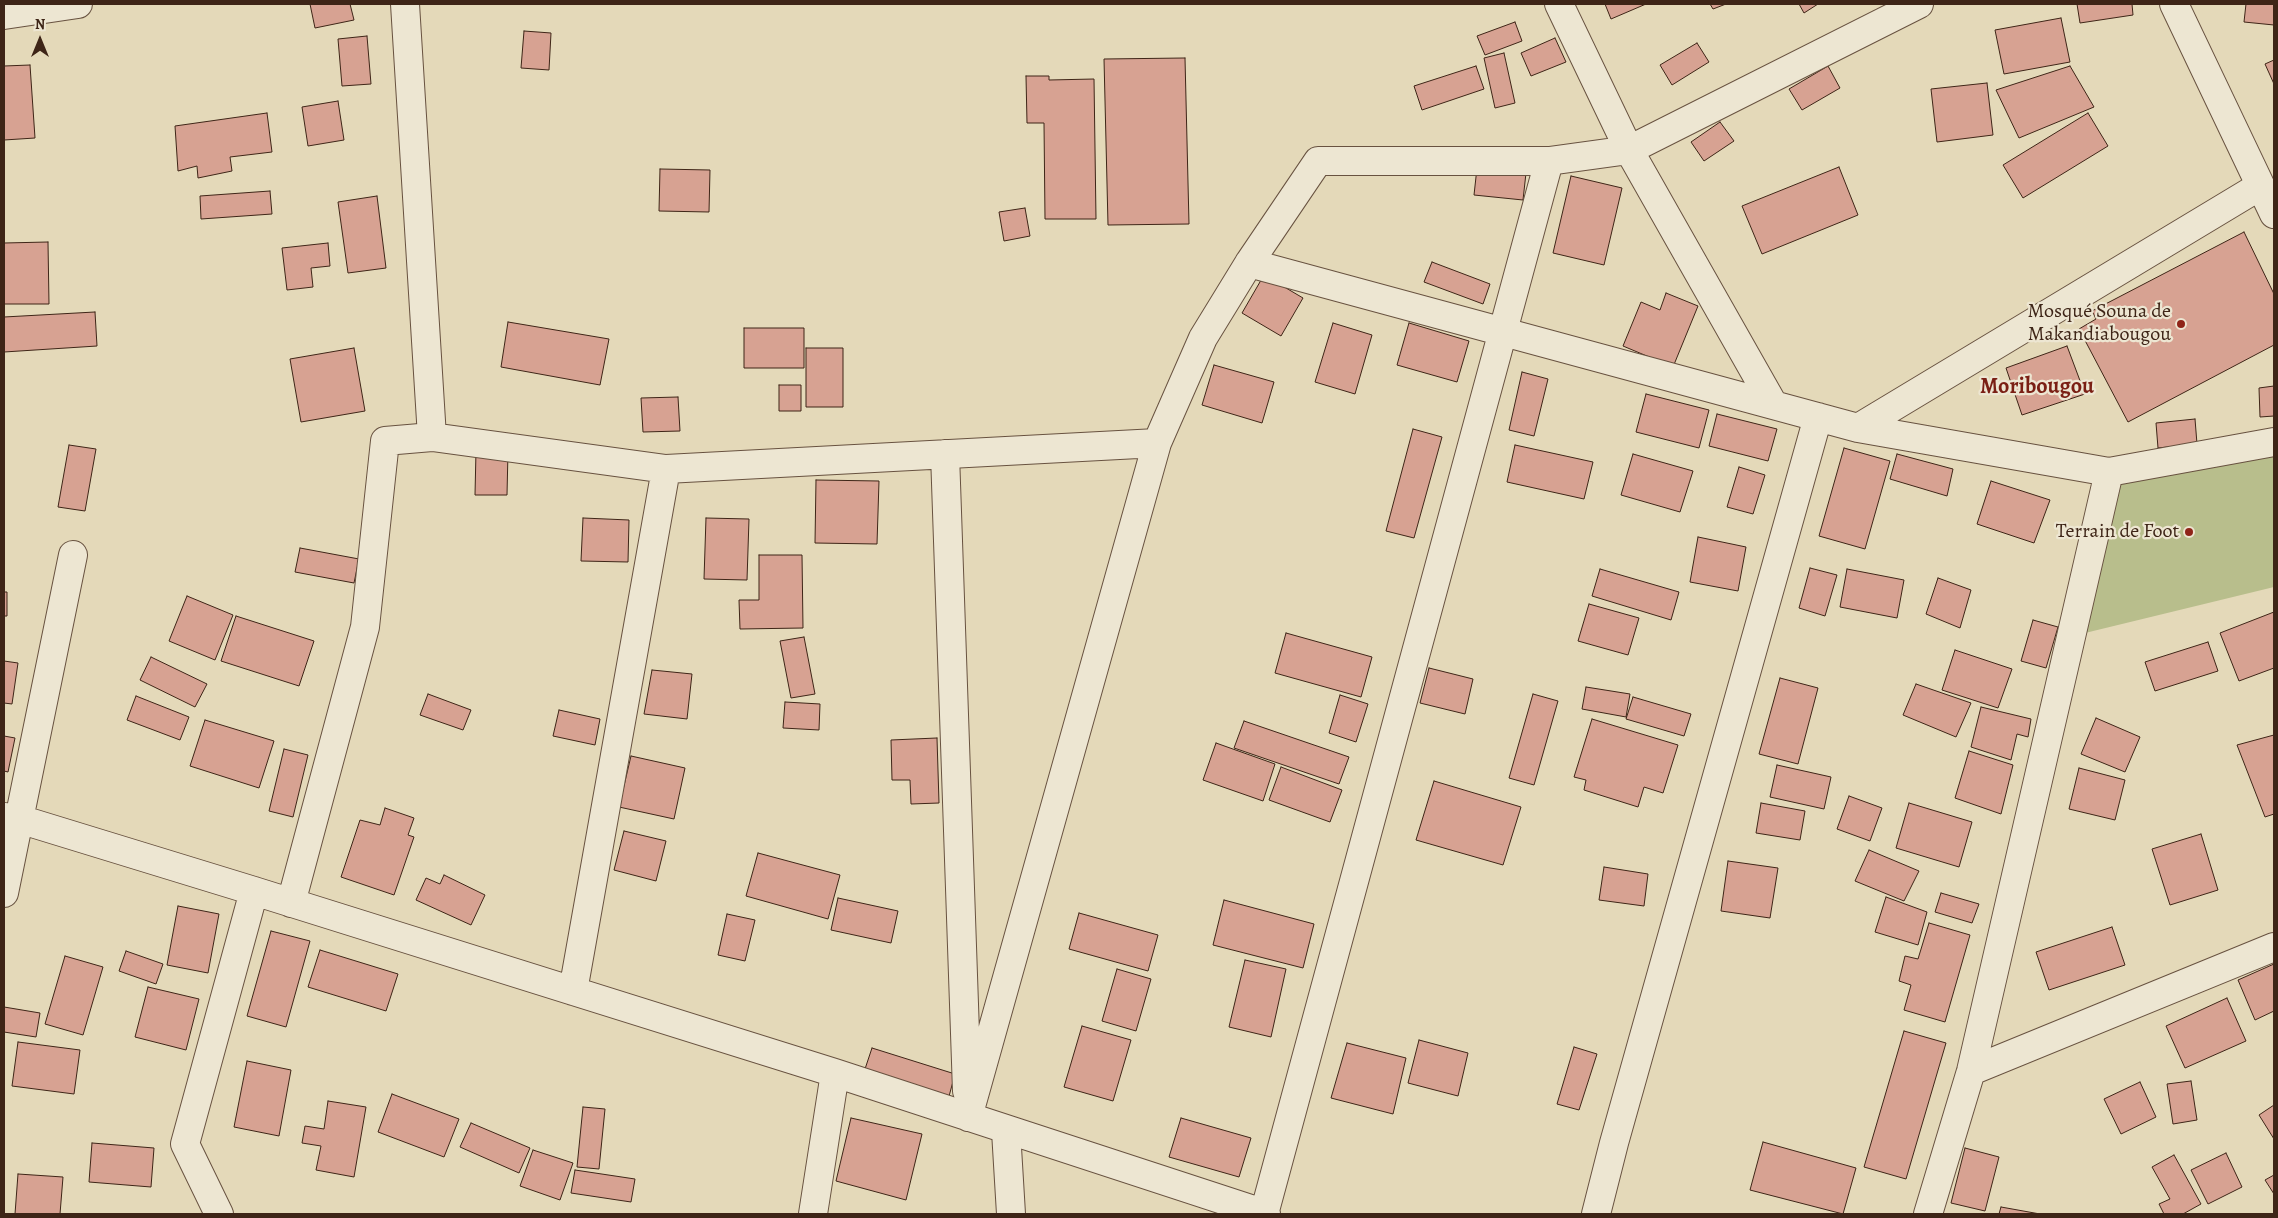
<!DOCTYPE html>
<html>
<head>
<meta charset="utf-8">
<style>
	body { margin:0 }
	#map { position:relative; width:2278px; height:1218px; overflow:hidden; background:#e4d9b9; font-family:Alegreya,serif }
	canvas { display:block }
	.frame { position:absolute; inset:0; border:5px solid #3e2517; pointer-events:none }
	.north { position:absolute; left:15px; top:15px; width:50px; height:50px; -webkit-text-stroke:4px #ede6d2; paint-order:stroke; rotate:0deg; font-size:14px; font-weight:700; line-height:20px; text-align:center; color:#3e2517 }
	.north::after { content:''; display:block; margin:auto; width:18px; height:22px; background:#3e2517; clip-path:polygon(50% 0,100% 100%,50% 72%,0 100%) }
</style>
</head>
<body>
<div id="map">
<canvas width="2278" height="1218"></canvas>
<div class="frame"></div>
<div class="north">N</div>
</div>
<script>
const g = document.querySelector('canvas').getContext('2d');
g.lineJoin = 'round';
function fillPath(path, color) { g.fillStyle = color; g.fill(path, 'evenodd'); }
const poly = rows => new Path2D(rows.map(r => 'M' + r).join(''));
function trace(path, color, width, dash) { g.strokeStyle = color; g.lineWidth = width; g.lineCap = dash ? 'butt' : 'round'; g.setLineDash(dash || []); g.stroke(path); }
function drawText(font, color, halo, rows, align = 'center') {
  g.font = font + ' Alegreya,serif'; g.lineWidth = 4.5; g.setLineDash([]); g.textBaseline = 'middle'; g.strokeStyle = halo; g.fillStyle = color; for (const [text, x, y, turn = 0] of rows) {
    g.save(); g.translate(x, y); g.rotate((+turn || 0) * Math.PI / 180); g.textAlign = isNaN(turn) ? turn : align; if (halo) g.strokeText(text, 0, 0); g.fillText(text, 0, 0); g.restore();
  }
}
const green = poly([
	[2274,450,2274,587,2085,633,2113,478]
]);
const building = poly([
	[310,4,350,4,354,20,315,28,310,4],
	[1605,4,1646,4,1611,19,1605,4],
	[1710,4,1726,4,1713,9,1710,4],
	[1799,4,1818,4,1804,13,1799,4],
	[2077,4,2132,4,2133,15,2080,23,2077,4],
	[2246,4,2274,4,2274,25,2244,22,2246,4],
	[2061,18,2070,62,2004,74,1995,30,2061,18],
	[1515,22,1522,41,1485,55,1477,36,1515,22],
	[524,31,551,33,549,70,521,68,524,31],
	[367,36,371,84,342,86,338,39,367,36],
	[1555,38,1566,62,1531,76,1521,53,1555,38],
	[1697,43,1709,62,1672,85,1660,65,1697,43],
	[1504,53,1515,103,1495,108,1484,58,1504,53],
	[1185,58,1189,224,1108,225,1104,59,1185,58],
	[2274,60,2274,84,2265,64,2274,60],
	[30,65,35,138,4,140,4,66,30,65],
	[1476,66,1484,89,1422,110,1414,86,1476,66],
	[1828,66,1840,88,1802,110,1789,89,1828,66],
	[2070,66,2094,107,2019,138,1996,90,2070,66],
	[1026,76,1049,76,1049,80,1094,79,1096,219,1045,219,1044,123,1027,123,1026,76],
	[1987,83,1993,135,1937,142,1931,89,1987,83],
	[338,101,344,140,308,146,302,107,338,101],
	[267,113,272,152,230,157,232,171,198,178,197,166,178,171,175,126,267,113],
	[2088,113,2108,146,2023,198,2003,165,2088,113],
	[1720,122,1734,141,1704,161,1691,142,1720,122],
	[1839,167,1858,215,1762,254,1742,206,1839,167],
	[1477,168,1526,173,1523,200,1474,195,1477,168],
	[660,169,710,170,709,212,659,211,660,169],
	[1571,176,1622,188,1604,265,1553,253,1571,176],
	[270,191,272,214,201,219,200,196,270,191],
	[377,196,386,268,348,273,338,202,377,196],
	[1025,208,1030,236,1004,241,999,212,1025,208],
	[2244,232,2274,294,2274,345,2128,422,2079,329,2096,319,2092,311,2244,232],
	[48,242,49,304,4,304,4,243,48,242],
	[328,243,330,266,311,268,313,287,287,290,282,248,328,243],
	[1432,262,1490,284,1483,304,1424,282,1432,262],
	[1264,275,1303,298,1281,336,1242,313,1264,275],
	[1666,293,1698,306,1673,367,1623,346,1641,302,1660,310,1666,293],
	[95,312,97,346,4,352,4,317,95,312],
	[508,322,609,339,600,385,501,367,508,322],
	[1333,323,1372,335,1355,394,1315,382,1333,323],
	[1409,323,1469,341,1457,382,1397,365,1409,323],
	[744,328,804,328,804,368,744,368,744,328],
	[2067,346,2085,394,2022,415,2006,368,2067,346],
	[354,348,365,411,301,422,290,359,354,348],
	[806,348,843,348,843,407,806,407,806,348],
	[1214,365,1274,382,1262,423,1202,405,1214,365],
	[1522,372,1548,379,1534,436,1509,430,1522,372],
	[779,385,801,385,801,411,779,411,779,385],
	[2274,386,2274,416,2260,417,2259,388,2274,386],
	[1646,394,1709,410,1699,448,1636,432,1646,394],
	[678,397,680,431,643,432,641,398,678,397],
	[1717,414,1777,429,1768,461,1709,446,1717,414],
	[2195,419,2197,444,2158,448,2156,423,2195,419],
	[1413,429,1442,437,1414,538,1386,531,1413,429],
	[69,445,96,449,85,511,58,507,69,445],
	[1515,445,1593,462,1584,499,1507,482,1515,445],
	[1844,448,1890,461,1865,549,1819,536,1844,448],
	[476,451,508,451,507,495,475,495,476,451],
	[1633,454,1693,471,1680,512,1621,495,1633,454],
	[1897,454,1953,469,1947,496,1890,479,1897,454],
	[1739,467,1765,475,1753,514,1727,507,1739,467],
	[816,480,879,481,877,544,815,543,816,480],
	[1991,481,2050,500,2034,543,1977,524,1991,481],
	[583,518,629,520,628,562,581,561,583,518],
	[706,518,749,519,747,580,704,579,706,518],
	[1698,537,1746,547,1738,591,1690,582,1698,537],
	[300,548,359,559,354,583,295,572,300,548],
	[759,555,802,555,803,628,740,629,739,600,759,600,759,555],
	[1810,568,1837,575,1825,616,1799,608,1810,568],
	[1600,569,1679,592,1671,620,1592,596,1600,569],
	[1847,569,1904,580,1897,618,1840,607,1847,569],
	[1938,578,1971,590,1960,628,1926,614,1938,578],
	[4,592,7,592,7,616,4,616,4,592],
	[187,596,233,615,215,660,169,641,187,596],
	[1589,604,1639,618,1628,655,1578,641,1589,604],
	[2274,612,2274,668,2239,681,2220,633,2274,612],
	[236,616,314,641,299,686,221,661,236,616],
	[2033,620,2058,627,2046,668,2021,661,2033,620],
	[1286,633,1372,657,1361,697,1275,673,1286,633],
	[804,637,815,694,791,698,780,641,804,637],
	[2208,642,2218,671,2155,691,2145,662,2208,642],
	[1955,650,2012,669,1998,708,1942,690,1955,650],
	[151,657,207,684,195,707,140,680,151,657],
	[4,661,18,663,12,704,4,703,4,661],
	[1429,668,1473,679,1465,714,1420,703,1429,668],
	[652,670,692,674,687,719,644,714,652,670],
	[1780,678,1818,688,1798,764,1759,754,1780,678],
	[1916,684,1971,703,1956,737,1903,715,1916,684],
	[1586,687,1630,694,1626,717,1582,709,1586,687],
	[428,694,471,710,463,730,420,715,428,694],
	[1533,694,1558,701,1534,785,1509,778,1533,694],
	[1340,695,1368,704,1356,742,1329,733,1340,695],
	[136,696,189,717,180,740,127,720,136,696],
	[1633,697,1691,714,1684,736,1626,719,1633,697],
	[785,702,820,704,819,730,783,728,785,702],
	[1981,707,2031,719,2028,737,2017,734,2011,760,1971,747,1981,707],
	[559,710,600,719,595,745,553,736,559,710],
	[2096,718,2140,737,2125,772,2081,754,2096,718],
	[1592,719,1678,745,1663,793,1644,787,1638,807,1584,790,1586,780,1574,777,1592,719],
	[205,720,274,741,259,788,190,766,205,720],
	[1244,721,1349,757,1339,784,1234,748,1244,721],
	[2274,735,2274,814,2265,817,2237,745,2274,735],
	[4,736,15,738,8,772,4,771,4,736],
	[937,738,939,803,911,804,910,780,892,780,891,740,937,738],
	[1216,743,1275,764,1263,801,1203,780,1216,743],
	[284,749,308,755,293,817,269,811,284,749],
	[1969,751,2013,765,2001,814,1955,798,1969,751],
	[631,756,685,768,674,819,619,807,631,756],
	[1777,765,1831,777,1824,809,1770,797,1777,765],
	[1281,767,1342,790,1330,822,1269,800,1281,767],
	[2079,768,2125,780,2115,820,2069,809,2079,768],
	[1434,781,1521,807,1503,865,1416,840,1434,781],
	[1849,796,1882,808,1870,841,1837,829,1849,796],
	[1761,803,1805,811,1800,840,1756,833,1761,803],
	[1909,803,1972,822,1959,867,1896,848,1909,803],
	[385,808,414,818,408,835,414,837,394,895,341,877,360,820,380,825,385,808],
	[624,831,666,841,656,881,614,870,624,831],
	[2201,834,2218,890,2170,905,2152,849,2201,834],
	[1869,850,1919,871,1904,901,1855,881,1869,850],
	[758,853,840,875,828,919,746,896,758,853],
	[1728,861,1778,868,1770,918,1721,911,1728,861],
	[1604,867,1648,874,1644,906,1599,900,1604,867],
	[444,875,485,895,471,925,416,900,426,878,440,884,444,875],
	[1941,893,1979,904,1972,923,1935,912,1941,893],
	[1886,897,1927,912,1918,945,1875,932,1886,897],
	[838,898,898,911,891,943,831,930,838,898],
	[1224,900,1314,924,1303,968,1213,945,1224,900],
	[178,906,219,914,208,973,167,965,178,906],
	[1079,913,1158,935,1148,971,1069,949,1079,913],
	[727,914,755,920,745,961,718,955,727,914],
	[1929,923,1970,935,1945,1022,1904,1010,1911,985,1899,981,1905,956,1918,959,1929,923],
	[2112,927,2125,965,2049,990,2036,952,2112,927],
	[271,931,310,941,286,1027,247,1016,271,931],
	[320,950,398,974,386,1011,308,987,320,950],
	[126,951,163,964,156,984,119,971,126,951],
	[65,956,103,967,83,1035,45,1024,65,956],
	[1245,960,1286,969,1271,1037,1229,1027,1245,960],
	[2274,964,2274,1011,2255,1020,2238,980,2274,964],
	[1117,969,1151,979,1136,1031,1102,1021,1117,969],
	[148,987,199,999,186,1050,135,1037,148,987],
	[2227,998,2246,1041,2185,1068,2166,1026,2227,998],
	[4,1007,40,1013,36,1037,4,1032,4,1007],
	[1082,1026,1131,1040,1113,1101,1064,1087,1082,1026],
	[1904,1031,1946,1043,1906,1179,1864,1167,1904,1031],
	[1419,1040,1468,1053,1458,1096,1408,1083,1419,1040],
	[18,1042,80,1050,74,1094,12,1086,18,1042],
	[1347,1043,1406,1058,1393,1114,1331,1098,1347,1043],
	[1574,1047,1597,1054,1579,1110,1557,1104,1574,1047],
	[872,1048,955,1074,948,1100,864,1072,872,1048],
	[247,1061,291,1070,279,1136,234,1127,247,1061],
	[2191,1081,2197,1120,2173,1124,2167,1084,2191,1081],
	[2140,1082,2156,1117,2121,1134,2104,1099,2140,1082],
	[392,1094,459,1119,444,1157,378,1132,392,1094],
	[328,1101,366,1107,354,1177,316,1170,321,1146,302,1143,305,1126,324,1129,328,1101],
	[2274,1105,2274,1139,2259,1115,2274,1105],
	[583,1107,605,1109,599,1169,577,1167,583,1107],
	[851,1118,922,1134,906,1200,836,1181,851,1118],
	[1181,1118,1251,1138,1239,1177,1169,1157,1181,1118],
	[471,1123,530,1148,519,1173,460,1147,471,1123],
	[1763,1142,1856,1168,1843,1214,1750,1190,1763,1142],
	[92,1143,154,1148,151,1187,89,1182,92,1143],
	[1965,1148,1999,1157,1985,1211,1951,1203,1965,1148],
	[533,1150,573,1163,560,1200,520,1186,533,1150],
	[2226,1153,2242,1187,2208,1204,2191,1170,2226,1153],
	[2174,1155,2201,1204,2183,1214,2164,1214,2159,1204,2170,1199,2152,1167,2174,1155],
	[575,1170,635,1179,631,1202,571,1193,575,1170],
	[18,1174,63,1177,60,1214,15,1214,18,1174],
	[2274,1175,2274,1194,2265,1180,2274,1175],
	[2001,1207,2040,1214,1999,1214,2001,1207]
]);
const street = poly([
	[405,4,432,437],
	[1559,4,1629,150,1773,404],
	[2174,4,2274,214],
	[4,15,78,4],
	[1249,263,1858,428,2109,472],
	[1858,428,2260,186],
	[945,454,967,1091],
	[4,817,19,819,254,891,835,1073,1266,1214],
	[4,893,73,555],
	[291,903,365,627,385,441,432,437,666,469,1157,443],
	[573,991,666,469],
	[1971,1071,2274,947],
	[968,1117,1157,443,1203,338,1249,263,1318,161,1549,161,1629,150,1919,4],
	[1006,1131,1011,1214],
	[219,1214,185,1144,254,891],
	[813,1214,835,1073],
	[1264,1214,1549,161],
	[1596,1214,1614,1143,1818,417],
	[1928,1214,1971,1071,2109,472,2274,442]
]);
const markers = [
	[2181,324,5,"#8f2418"],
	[2189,532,5,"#8f2418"]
];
const poiNames = [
	["Mosqué Souna de",2171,312],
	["Makandiabougou",2171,335],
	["Terrain de Foot",2179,532]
];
const quarterNames = [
	["Moribougou",2037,388]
];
fillPath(green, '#b8be8c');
fillPath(building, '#d7a292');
trace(building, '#3e2517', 1);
trace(street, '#685240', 30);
trace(street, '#ede6d2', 28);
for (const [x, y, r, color] of markers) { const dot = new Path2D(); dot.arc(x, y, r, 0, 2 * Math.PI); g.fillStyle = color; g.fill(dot); trace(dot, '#ede6d2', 2); }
drawText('20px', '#3e2517', '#ede6d2', poiNames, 'right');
drawText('bold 22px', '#7a1f14', '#ede6d2', quarterNames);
</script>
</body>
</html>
